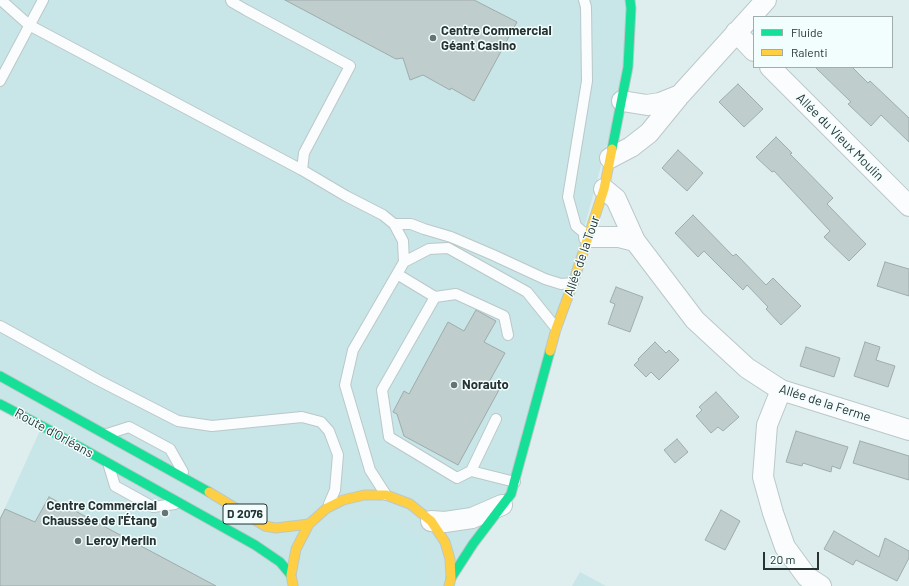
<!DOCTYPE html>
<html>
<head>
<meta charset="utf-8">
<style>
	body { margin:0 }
	#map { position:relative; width:909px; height:586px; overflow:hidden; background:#deeeef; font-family:Barlow,sans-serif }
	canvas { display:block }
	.legend { position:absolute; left:753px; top:16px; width:140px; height:52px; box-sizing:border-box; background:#f2fefe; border:1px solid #a1acad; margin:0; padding:5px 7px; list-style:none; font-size:12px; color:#273233 }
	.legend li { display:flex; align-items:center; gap:8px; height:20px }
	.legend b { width:20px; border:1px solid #a1acad }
	.scale { position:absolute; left:763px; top:552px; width:56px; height:18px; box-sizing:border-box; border:2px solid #273233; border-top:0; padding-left:5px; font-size:12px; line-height:14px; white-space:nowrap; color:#273233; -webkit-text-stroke:3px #f2fefe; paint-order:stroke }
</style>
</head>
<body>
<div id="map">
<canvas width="909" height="586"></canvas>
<ul class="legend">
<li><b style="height:5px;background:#16e098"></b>Fluide</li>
<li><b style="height:5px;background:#ffcf43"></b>Ralenti</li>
</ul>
<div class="scale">20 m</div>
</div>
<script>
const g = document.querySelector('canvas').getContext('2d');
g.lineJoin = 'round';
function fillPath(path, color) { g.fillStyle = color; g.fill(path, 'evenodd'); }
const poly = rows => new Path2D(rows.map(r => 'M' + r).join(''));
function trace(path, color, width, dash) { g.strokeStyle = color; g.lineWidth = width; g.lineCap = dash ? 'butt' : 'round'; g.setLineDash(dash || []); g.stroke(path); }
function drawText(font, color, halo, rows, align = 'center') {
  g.font = font + ' Barlow,sans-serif'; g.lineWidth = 3; g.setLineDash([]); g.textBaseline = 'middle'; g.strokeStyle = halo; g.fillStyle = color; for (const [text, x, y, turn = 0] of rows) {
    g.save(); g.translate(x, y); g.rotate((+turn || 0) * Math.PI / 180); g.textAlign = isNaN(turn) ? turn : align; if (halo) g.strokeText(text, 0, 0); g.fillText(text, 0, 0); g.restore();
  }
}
const built = poly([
	[0,0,630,0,628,67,515,482,449,586,0,586,0,519,42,426,0,404],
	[580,572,606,586,572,586]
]);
const green = poly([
	[375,516,394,521,410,532,422,547,428,566,428,586,313,586,311,575,314,556,323,539,338,526,355,518]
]);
const building = poly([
	[285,0,474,0,517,22,474,101,451,88,450,90,423,75,410,80,403,58,396,59,285,0],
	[815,67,852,67,868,83,870,81,909,118,909,142,881,115,871,126,848,104,851,102,815,67],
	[738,84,763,109,744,127,719,102,738,84],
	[776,137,792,153,790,154,833,198,827,204,866,244,849,261,824,237,830,231,774,171,772,172,756,157,776,137],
	[678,150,703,173,687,191,662,168,678,150],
	[693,215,733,256,736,254,766,285,773,278,801,306,781,325,766,309,768,307,747,285,743,290,704,251,698,257,675,233,693,215],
	[885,262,909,269,909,296,877,286,885,262],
	[616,287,643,297,630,332,608,324,615,304,610,302,616,287],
	[476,310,496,321,484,342,505,353,489,382,500,388,458,465,404,436,397,414,393,412,404,391,409,394,448,322,464,331,476,310],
	[655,342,666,353,669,350,679,360,659,380,651,372,646,377,634,365,639,360,638,359,655,342],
	[865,342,880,347,876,360,895,366,888,387,854,376,865,342],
	[806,347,840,358,834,377,800,366,806,347],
	[716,392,739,417,723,431,718,427,711,433,696,416,702,410,699,407,716,392],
	[796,431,848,447,840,469,832,466,831,472,803,463,802,466,786,462,796,431],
	[677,439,688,452,675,463,664,450,677,439],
	[860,441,909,456,909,480,853,463,860,441],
	[49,497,216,586,0,586,0,519,5,509,35,522,49,497],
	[721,510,740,521,725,550,705,540,721,510],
	[834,531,879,557,885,538,909,551,909,558,897,581,856,560,853,565,824,549,834,531]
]);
const lane = poly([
	[1,0,29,25,302,170,346,196,383,215,394,224,403,241,404,262],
	[231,0,232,2,246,10,350,66,304,153,302,170],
	[584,0,586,7,587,81,568,197,576,226,589,237],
	[0,81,43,0],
	[394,224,411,224,424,229,451,237,493,255,545,279,561,284,573,283],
	[397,274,435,297,382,390,389,437,457,478,471,471,496,419],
	[435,297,456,294,504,316,508,335],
	[0,326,98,380,178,421,212,426,302,417,321,422,329,431,338,455,335,490,329,504],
	[107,434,129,427,170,449,183,472],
	[109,466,115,486,153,507,175,504],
	[471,471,515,482],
	[386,495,370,470,345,385,353,350,404,262,429,249,448,248,527,292,556,328]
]);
const street = poly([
	[736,32,754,51],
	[770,67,909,206],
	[622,101,647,105,660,103,680,95],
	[610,158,631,147,649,133,680,95,766,0],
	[604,189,616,199,635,241,695,320,747,368,781,390,909,430],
	[589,237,619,237,635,241],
	[781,390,767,425,763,477,773,513,785,547,807,577,821,586],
	[431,521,445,522,472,518,502,505]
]);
const fast = poly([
	[612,149,628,67,631,8,630,0],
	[0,376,209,492],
	[0,404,42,426,255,545,280,562,291,575],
	[451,578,473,544,511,494,550,351]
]);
const slow = poly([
	[550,351,556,329,573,283,604,189,612,149],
	[209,492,265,526,276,528,309,524],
	[293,585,291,575,296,549,309,524,327,508,343,500,364,495,386,495,410,504,431,521,445,542,450,559,451,578,449,586]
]);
const markers = [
	[433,38,4,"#677475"],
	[454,385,4,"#677475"],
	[165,513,4,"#677475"],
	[78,541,4,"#677475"]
];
const shields = [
	[245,514,44]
];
const shieldNames = [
	["D 2076",245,514]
];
const poiNames = [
	["Centre Commercial",441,31],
	["Géant Casino",441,46],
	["Norauto",462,385],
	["Centre Commercial",157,506,"right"],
	["Chaussée de l'Étang",157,521,"right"],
	["Leroy Merlin",86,541]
];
const streetNames = [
	["Allée du Vieux Moulin",840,137,45],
	["Allée de la Tour",582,256,-71],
	["Allée de la Ferme",825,403,18],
	["Route d'Orléans",54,433,29]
];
fillPath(built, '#c8e5e7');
fillPath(green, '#c5e7e9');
fillPath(building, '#c0cdcd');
trace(building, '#9facac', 1);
trace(lane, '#bbc8c8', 12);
trace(street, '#bbc8c8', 22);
trace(fast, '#bbc8c8', 11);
trace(slow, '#bbc8c8', 11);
trace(lane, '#fafcfd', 10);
trace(street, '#fafcfd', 20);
trace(fast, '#16e098', 9);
trace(slow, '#ffcf43', 9);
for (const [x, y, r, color] of markers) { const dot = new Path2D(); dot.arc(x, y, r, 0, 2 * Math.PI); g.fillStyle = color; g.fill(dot); trace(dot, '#f2fefe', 1.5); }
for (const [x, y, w] of shields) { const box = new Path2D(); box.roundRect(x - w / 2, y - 10, w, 20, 3); g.fillStyle = '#f2fefe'; g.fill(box); trace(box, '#273233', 1); }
drawText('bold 12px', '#273233', null, shieldNames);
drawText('bold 13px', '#273233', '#f2fefe', poiNames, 'left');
drawText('13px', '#273233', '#f2fefe', streetNames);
</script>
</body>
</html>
